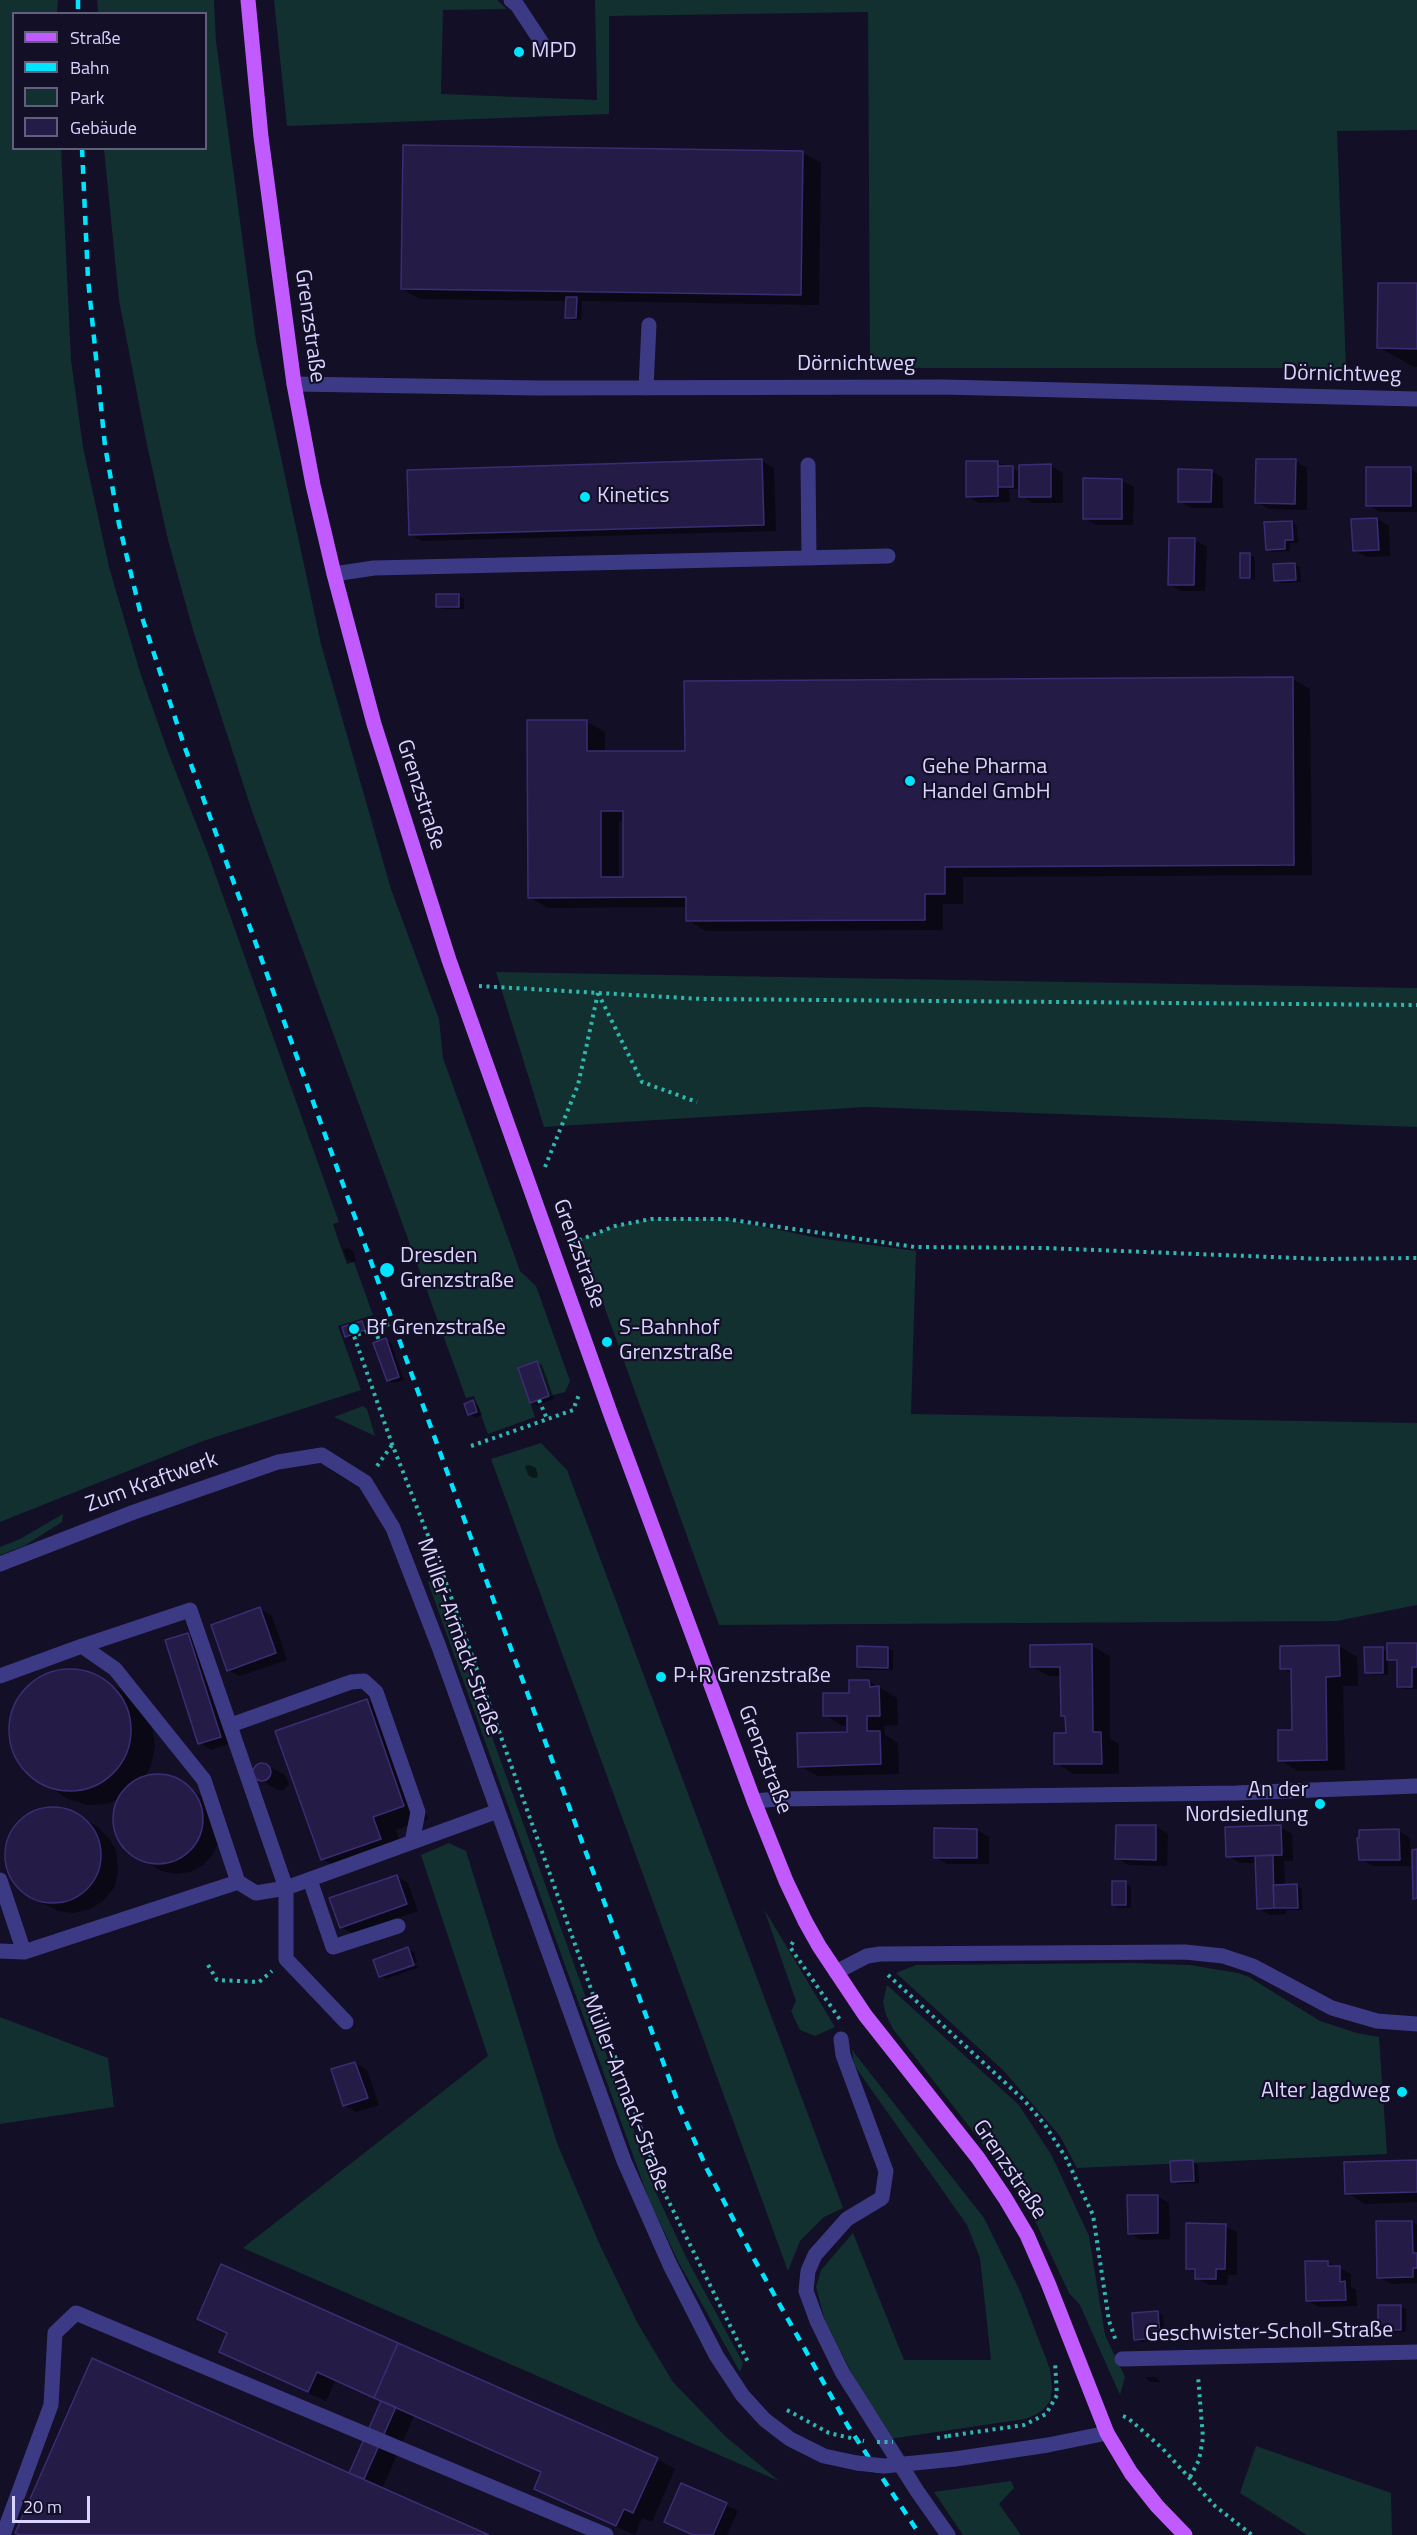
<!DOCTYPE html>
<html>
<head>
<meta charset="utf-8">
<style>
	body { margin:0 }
	#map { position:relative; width:1417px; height:2535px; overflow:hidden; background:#130f26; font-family:"Titillium Web",sans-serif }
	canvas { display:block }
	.legend { position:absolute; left:12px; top:12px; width:195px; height:138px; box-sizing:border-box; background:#130f26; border:2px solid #625e7d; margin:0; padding:8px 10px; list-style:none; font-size:18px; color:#d9d4ff }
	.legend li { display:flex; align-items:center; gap:12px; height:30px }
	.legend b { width:30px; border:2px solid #625e7d }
	.scale { position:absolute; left:12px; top:2496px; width:78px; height:27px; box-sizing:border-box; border:3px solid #d9d4ff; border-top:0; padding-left:8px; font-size:18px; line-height:21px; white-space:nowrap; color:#d9d4ff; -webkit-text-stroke:4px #130f26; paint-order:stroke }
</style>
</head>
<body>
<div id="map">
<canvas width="1417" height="2535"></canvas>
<ul class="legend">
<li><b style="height:8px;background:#c25bff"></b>Straße</li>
<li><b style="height:8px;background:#00e5ff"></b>Bahn</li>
<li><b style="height:16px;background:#12302f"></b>Park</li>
<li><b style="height:16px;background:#241b47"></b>Gebäude</li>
</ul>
<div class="scale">20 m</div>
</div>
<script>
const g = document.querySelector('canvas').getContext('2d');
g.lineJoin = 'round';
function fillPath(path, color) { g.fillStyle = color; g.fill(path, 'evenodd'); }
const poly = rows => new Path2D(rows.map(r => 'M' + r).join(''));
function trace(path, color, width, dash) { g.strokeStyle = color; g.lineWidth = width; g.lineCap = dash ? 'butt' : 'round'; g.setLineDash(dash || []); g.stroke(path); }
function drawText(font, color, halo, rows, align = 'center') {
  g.font = font + ' "Titillium Web",sans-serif'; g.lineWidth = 4.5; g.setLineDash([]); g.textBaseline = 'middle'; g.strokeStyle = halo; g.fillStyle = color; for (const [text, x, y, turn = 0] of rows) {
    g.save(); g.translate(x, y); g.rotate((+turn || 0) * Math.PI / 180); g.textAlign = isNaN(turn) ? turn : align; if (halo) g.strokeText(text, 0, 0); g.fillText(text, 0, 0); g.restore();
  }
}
const green = poly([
	[0,0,58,0,57,13,14,14,14,148,61,149,71,360,83,447,109,567,139,669,168,752,207,851,339,1222,333,1224,341,1248,347,1264,354,1262,373,1315,338,1326,361,1390,203,1441,0,1522],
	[97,0,214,0,216,41,256,341,321,644,391,889,439,1019,443,1058,520,1271,536,1286,570,1381,565,1392,549,1396,537,1361,518,1367,535,1417,488,1434,474,1396,466,1398,252,811,193,630,168,540,147,445,119,300,104,149,206,148,206,14,98,13],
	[274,0,497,0,507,9,443,10,441,94,597,100,595,0,1417,0,1417,130,1337,131,1346,368,870,368,868,12,609,16,609,114,287,126],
	[496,972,1417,988,1417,1127,866,1107,544,1127],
	[651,1219,726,1219,818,1238,916,1251,911,1414,1417,1423,1417,1605,1337,1621,719,1625,580,1239,615,1226],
	[363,1406,367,1409,375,1436,334,1417],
	[541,1443,567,1470,843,2208,824,2217,800,2241,788,2271,491,1459],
	[63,1514,62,1522,24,1546,0,1555,0,1547,20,1539],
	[436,1581,657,2195,687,2259,743,2363,740,2372,679,2263,649,2200,428,1582],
	[449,1843,466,1851,557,2143,599,2243,638,2324,673,2382,725,2436,779,2481,243,2248,488,2056,421,1855],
	[764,1909,835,2027,815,2036,800,2030,791,2011,796,2001],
	[1134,1963,1190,1965,1238,1973,1249,1977,1320,2021,1357,2033,1379,2037,1387,2154,1077,2168,1060,2136,1003,2070,896,1973,916,1965],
	[887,1985,1019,2105,1052,2156,1089,2236,1105,2335,1125,2377,1120,2395,1080,2305,1069,2293,1037,2225,1011,2180,893,2029,886,2015,883,2002],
	[0,2017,108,2058,114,2107,0,2124],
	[852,2050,984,2218,1020,2291,1050,2369,1052,2388,1050,2401,1044,2409,1035,2415,1025,2419,889,2439,849,2368,825,2321,816,2287,821,2270,853,2233,904,2360,991,2360,980,2258,967,2225,854,2065],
	[1256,2446,1391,2493,1392,2535,1307,2535,1240,2493],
	[1011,2481,1014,2488,999,2504,1021,2535,963,2535,934,2492]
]);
const shadow = poly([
	[803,153,821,163,819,305,582,301,581,320,572,320,567,317,567,301,420,299,402,289],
	[1417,284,1417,367,1414,367,1379,347],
	[762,461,774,468,776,531,422,541,410,534],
	[1295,461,1307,468,1307,510,1269,509,1257,502],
	[997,462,1020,472,1051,466,1063,473,1063,503,1033,503,1021,496,1021,489,1009,489,1010,502,979,503,967,496],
	[1410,469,1417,473,1417,512,1380,512,1368,505],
	[1211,471,1223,478,1223,508,1191,508,1179,501],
	[1122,481,1134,487,1133,525,1096,525,1084,518],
	[1377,519,1389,526,1390,556,1367,557,1355,551,1353,520],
	[1292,522,1297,526,1298,543,1290,543,1290,551,1272,552,1267,549],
	[1195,540,1207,547,1205,591,1181,591,1169,584],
	[1250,555,1255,558,1255,580,1242,577],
	[1294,564,1300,567,1301,582,1281,583,1276,580],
	[459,596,464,599,464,609,443,609,438,606],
	[1292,679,1310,689,1312,875,963,877,963,904,943,904,943,930,706,931,687,920,687,907,548,908,529,897,587,722,605,732,605,753,686,752],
	[619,821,625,821,625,878,619,878],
	[348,1248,353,1251,356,1261,352,1262,347,1259,343,1249],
	[362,1322,367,1325,370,1333,352,1339,346,1336],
	[385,1340,391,1343,404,1380,393,1383,388,1380],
	[536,1362,542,1365,554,1399,537,1405,531,1402],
	[473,1402,478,1405,482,1415,475,1417,470,1414],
	[530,1465,536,1468,538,1477,533,1478,528,1475,525,1466],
	[260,1609,272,1616,287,1660,240,1676,228,1670],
	[187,1635,199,1641,232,1743,211,1750,200,1743],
	[1417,1644,1417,1689,1404,1689,1398,1686,1398,1662,1388,1659,1388,1675,1371,1675,1366,1672,1382,1649,1389,1652],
	[1092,1646,1110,1656,1110,1739,1119,1744,1119,1774,1074,1774,1056,1763,1067,1735,1067,1717,1062,1715,1062,1676,1049,1676,1031,1666],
	[1339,1646,1357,1657,1358,1686,1343,1686,1345,1770,1298,1771,1280,1760,1293,1732,1292,1674,1282,1668],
	[888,1648,893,1651,893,1670,864,1670,858,1667],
	[67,1669,86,1672,129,1694,152,1726,155,1746,151,1766,144,1778,163,1776,178,1780,208,1800,219,1841,213,1854,203,1865,190,1872,176,1874,161,1871,123,1845,115,1828,115,1819,120,1799,107,1804,88,1805,68,1799,27,1773,15,1756,10,1737,10,1718,18,1699,30,1684,47,1674],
	[869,1681,897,1698,898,1725,884,1726,885,1735,898,1743,899,1774,818,1776,800,1766,849,1733,849,1726,843,1726,825,1715],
	[367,1700,391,1714,428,1819,396,1830,404,1853,346,1873,322,1859],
	[258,1765,266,1765,285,1775,289,1784,284,1790,279,1791,261,1780,256,1777,255,1769],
	[48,1808,64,1809,98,1827,109,1838,116,1850,118,1873,114,1888,103,1901,90,1909,74,1913,59,1911,44,1904,25,1893,14,1881,7,1866,6,1850,10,1835,20,1822,33,1812],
	[1117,1826,1156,1827,1168,1834,1167,1866,1128,1865,1117,1858],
	[1280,1827,1292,1834,1293,1861,1284,1861,1285,1886,1296,1886,1302,1889,1302,1910,1286,1910,1286,1914,1270,1915,1259,1908,1257,1863,1240,1863,1228,1856],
	[977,1830,989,1837,989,1864,947,1864,935,1857],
	[1399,1831,1410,1838,1411,1866,1373,1866,1361,1859],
	[396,1876,408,1883,418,1911,353,1934,341,1927],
	[1125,1883,1131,1886,1131,1908,1119,1908,1113,1905],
	[408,1949,414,1952,417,1962,381,1976],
	[418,1965,419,1967,386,1979,383,1977],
	[355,2063,367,2070,379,2105,356,2112,344,2105],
	[1417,2161,1417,2202,1365,2204,1347,2193],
	[1193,2162,1198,2165,1199,2183,1178,2184,1173,2181],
	[1157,2196,1169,2203,1170,2239,1141,2240,1129,2233],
	[1412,2222,1417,2225,1417,2283,1391,2284,1379,2277,1378,2223],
	[1225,2226,1237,2232,1237,2275,1228,2275,1227,2285,1209,2285,1197,2278,1197,2273,1187,2268],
	[1328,2262,1351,2274,1351,2287,1356,2290,1357,2306,1319,2307,1307,2300],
	[1401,2306,1406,2309,1406,2332,1384,2332,1379,2329],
	[1158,2313,1163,2316,1165,2340,1141,2342,1135,2339],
	[199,2319,657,2459,675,2469,652,2522,642,2518,635,2535,553,2499,536,2488,542,2473,414,2416,382,2489,486,2535,22,2535,350,2475,382,2402,335,2381,326,2401,239,2362,221,2351,228,2334],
	[1145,2377,1156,2377,1161,2382,1150,2382],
	[726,2505,738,2511,727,2535,693,2535,666,2521]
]);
const building = poly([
	[403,145,803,151,801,295,401,289,403,145],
	[1378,283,1417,283,1417,349,1377,348,1378,283],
	[566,297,577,297,576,318,565,318,566,297],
	[762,459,764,525,409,535,407,470,762,459],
	[1256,459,1296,459,1295,504,1255,503,1256,459],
	[966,461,998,461,998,496,966,497,966,461],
	[1051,464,1051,497,1019,497,1019,465,1051,464],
	[998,466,1013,466,1013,487,998,487,998,466],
	[1366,467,1411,467,1411,506,1366,506,1366,467],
	[1178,469,1212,470,1211,502,1178,502,1178,469],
	[1083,478,1122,479,1122,519,1083,519,1083,478],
	[1377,518,1379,550,1353,551,1351,519,1377,518],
	[1292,521,1293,540,1285,540,1285,549,1266,550,1264,522,1292,521],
	[1169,538,1195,538,1194,585,1168,585,1169,538],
	[1240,553,1250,553,1250,578,1240,578,1240,553],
	[1295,563,1296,580,1274,581,1273,564,1295,563],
	[436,594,459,594,459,607,436,607,436,594],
	[1293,677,1294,865,945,867,945,894,925,894,925,920,686,921,686,897,528,898,527,720,587,720,587,751,685,751,684,681,1293,677],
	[601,811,623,811,623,877,601,877,601,811],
	[362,1321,365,1330,345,1337,342,1327,362,1321],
	[386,1338,399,1377,387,1381,373,1343,386,1338],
	[537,1361,549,1396,530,1403,518,1368,537,1361],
	[473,1400,477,1412,468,1415,464,1404,473,1400],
	[260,1607,276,1653,227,1671,211,1625,260,1607],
	[188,1633,221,1737,198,1744,165,1640,188,1633],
	[1387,1643,1417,1643,1417,1667,1412,1667,1412,1687,1397,1687,1397,1660,1387,1660,1387,1643],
	[1092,1644,1093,1732,1101,1732,1102,1764,1054,1764,1054,1733,1066,1733,1065,1716,1061,1716,1060,1667,1030,1667,1030,1645,1092,1644],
	[1339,1645,1340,1676,1326,1677,1327,1760,1278,1761,1278,1730,1292,1730,1291,1669,1280,1669,1280,1646,1339,1645],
	[857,1646,888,1647,888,1668,857,1667,857,1646],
	[1364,1647,1383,1647,1383,1673,1365,1673,1364,1647],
	'9 1730a61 61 0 1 1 122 0a61 61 0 1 1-122 0Z',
	[849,1680,869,1680,870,1687,879,1686,880,1716,867,1716,867,1731,880,1731,881,1764,798,1767,797,1733,847,1732,847,1716,823,1716,823,1693,849,1693,849,1680],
	[367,1699,404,1806,373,1817,381,1839,321,1860,275,1731,367,1699],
	'253 1772a9 9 0 1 1 18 0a9 9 0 1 1-18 0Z',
	'113 1819a45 45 0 1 1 90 0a45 45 0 1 1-90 0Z',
	'5 1855a48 48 0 1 1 96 0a48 48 0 1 1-96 0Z',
	[1116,1825,1156,1825,1156,1860,1115,1859,1116,1825],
	[1281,1825,1282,1855,1226,1857,1225,1827,1281,1825],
	[934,1828,977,1829,977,1858,934,1858,934,1828],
	[1399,1829,1400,1860,1359,1860,1357,1838,1359,1838,1359,1830,1399,1829],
	[1417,1849,1417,1898,1413,1899,1412,1850,1417,1849],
	[1273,1855,1274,1908,1257,1909,1255,1856,1273,1855],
	[397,1875,407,1904,340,1928,329,1898,397,1875],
	[1112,1881,1126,1881,1126,1905,1112,1905,1112,1881],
	[1297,1884,1298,1908,1274,1908,1273,1885,1297,1884],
	[408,1947,414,1965,379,1977,373,1960,408,1947],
	[355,2062,368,2098,343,2106,331,2069,355,2062],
	[1193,2160,1194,2181,1171,2182,1170,2161,1193,2160],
	[1417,2160,1417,2192,1345,2194,1344,2162,1417,2160],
	[1127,2195,1158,2195,1158,2233,1128,2234,1127,2195],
	[1376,2221,1412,2221,1413,2253,1417,2253,1417,2268,1413,2268,1413,2277,1377,2278,1376,2221],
	[1186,2223,1226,2224,1225,2269,1216,2269,1216,2279,1195,2279,1195,2269,1186,2269,1186,2223],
	[1305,2261,1328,2261,1328,2266,1340,2266,1340,2282,1345,2281,1346,2300,1306,2301,1305,2261],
	[221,2264,398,2343,374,2398,317,2372,308,2392,219,2352,227,2333,197,2319,221,2264],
	[1378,2305,1401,2305,1401,2330,1378,2330,1378,2305],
	[1158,2311,1160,2338,1134,2340,1132,2313,1158,2311],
	[398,2343,658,2458,633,2513,624,2509,616,2526,534,2489,541,2472,374,2398,398,2343],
	[92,2358,349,2473,489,2535,21,2535,15,2533,92,2358],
	[381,2401,396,2407,364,2479,349,2473,381,2401],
	[681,2483,727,2503,713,2535,693,2535,664,2522,681,2483]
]);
const path = poly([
	[479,986,702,999,1417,1005],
	[598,993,642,1082,697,1102],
	[545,1167,578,1085,598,993],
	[572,1243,615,1226,651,1219,726,1219,915,1247,1045,1248,1323,1259,1417,1258],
	[389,1324,354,1336,392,1444,440,1566,662,2188,748,2362],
	[375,1329,379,1341],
	[539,1400,547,1419],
	[471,1446,573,1410,580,1392],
	[377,1466,392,1445],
	[793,1942,790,1947,841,2021],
	[208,1965,217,1980,259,1982,272,1971],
	[888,1975,1024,2100,1045,2125,1066,2158,1093,2215,1109,2321,1116,2341],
	[1123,2416,1128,2418,1163,2449,1215,2506,1252,2535],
	[948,2436,1024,2425,1046,2414,1057,2395,1055,2362],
	[1190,2477,1199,2460,1203,2438,1198,2376]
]);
const minor = poly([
	[511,0,517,5,542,43],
	[294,384,538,388,944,387,1417,399],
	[646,388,649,325],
	[808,465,809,558],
	[334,574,374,568,888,556],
	[0,1564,134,1512,278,1462,322,1455,365,1482,393,1528,439,1647,624,2161,670,2265,716,2355,743,2396,765,2420,790,2439,824,2456,857,2463],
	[82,1646,190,1610,286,1888,286,1959,346,2022],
	[0,1676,82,1646,115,1669,204,1780,238,1882,24,1952,0,1951],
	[231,1725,351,1682,364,1681,376,1692,418,1812,412,1842],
	[754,1801,778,1799,1236,1793,1417,1786],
	[0,1880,24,1952],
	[310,1880,333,1947,398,1926],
	[238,1882,256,1893,286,1888,498,1811],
	[836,1972,867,1956,880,1954,1185,1952,1223,1956,1253,1966,1332,2008,1377,2021,1417,2024],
	[841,2039,843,2055,886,2171,882,2198,847,2219,815,2255,808,2271,806,2291,817,2321,842,2372,917,2491,948,2535],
	[1122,2359,1417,2352],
	[955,2459,1048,2445,1107,2433],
	[3,2535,51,2405,55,2333,76,2313,606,2535]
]);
const major = poly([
	[248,0,261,137,294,384,313,485,334,574,374,724,449,960,611,1415,754,1801,786,1881,805,1921,819,1946,865,2015,978,2158,1005,2198,1027,2235,1048,2283,1107,2433,1131,2473,1157,2506,1185,2535]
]);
const rail = poly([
	[78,0,78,14],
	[82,148,88,279,105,446,119,524,140,611,184,745,513,1654,680,2108,707,2169,753,2257,848,2426,920,2535]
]);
const pathBridge = poly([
	[787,2410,829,2433,864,2441],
	[937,2438,948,2436],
	[877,2442,893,2442]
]);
const minorBridge = poly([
	[857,2463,884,2466,955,2459]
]);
const markers = [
	[519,52,6,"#00e5ff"],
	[585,497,6,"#00e5ff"],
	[910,781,6,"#00e5ff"],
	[387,1270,8,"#00e5ff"],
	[354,1329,6,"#00e5ff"],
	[607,1342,6,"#00e5ff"],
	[661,1677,6,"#00e5ff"],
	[1320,1804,6,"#00e5ff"],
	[1402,2092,6,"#00e5ff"]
];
const poiNames = [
	["MPD",531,52],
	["Kinetics",597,497],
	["Gehe Pharma",922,768],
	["Handel GmbH",922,793],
	["Dresden",400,1257],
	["Grenzstraße",400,1282],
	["Bf Grenzstraße",366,1329],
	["S-Bahnhof",619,1329],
	["Grenzstraße",619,1354],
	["P+R Grenzstraße",673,1677],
	["An der",1308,1791,"right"],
	["Nordsiedlung",1308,1816,"right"],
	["Alter Jagdweg",1390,2092,"right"]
];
const streetNames = [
	["Grenzstraße",309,326,82],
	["Dörnichtweg",856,365],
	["Dörnichtweg",1342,375,1],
	["Grenzstraße",420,795,72],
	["Grenzstraße",578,1254,70],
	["Zum Kraftwerk",152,1483,-20],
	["Müller-Armack-Straße",458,1637,70],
	["Grenzstraße",764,1760,69],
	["Müller-Armack-Straße",625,2093,69],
	["Grenzstraße",1009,2170,56],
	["Geschwister-Scholl-Straße",1269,2333,-1]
];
fillPath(green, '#12302f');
fillPath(shadow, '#0007');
fillPath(building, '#241b47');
trace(building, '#3b2d73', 1.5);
trace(path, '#2fb8b0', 4, [3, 4.5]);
trace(minor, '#3d3a85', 15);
trace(major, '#c25bff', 15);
trace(rail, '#00e5ff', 4.5, [9, 8]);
trace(pathBridge, '#2fb8b0', 4, [3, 4.5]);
trace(minorBridge, '#3d3a85', 15);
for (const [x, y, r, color] of markers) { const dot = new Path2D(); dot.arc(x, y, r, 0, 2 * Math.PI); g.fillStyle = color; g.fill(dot); trace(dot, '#130f26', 2); }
drawText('22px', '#d9d4ff', '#130f26', poiNames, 'left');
drawText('22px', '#d9d4ff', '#130f26', streetNames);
</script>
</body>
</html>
